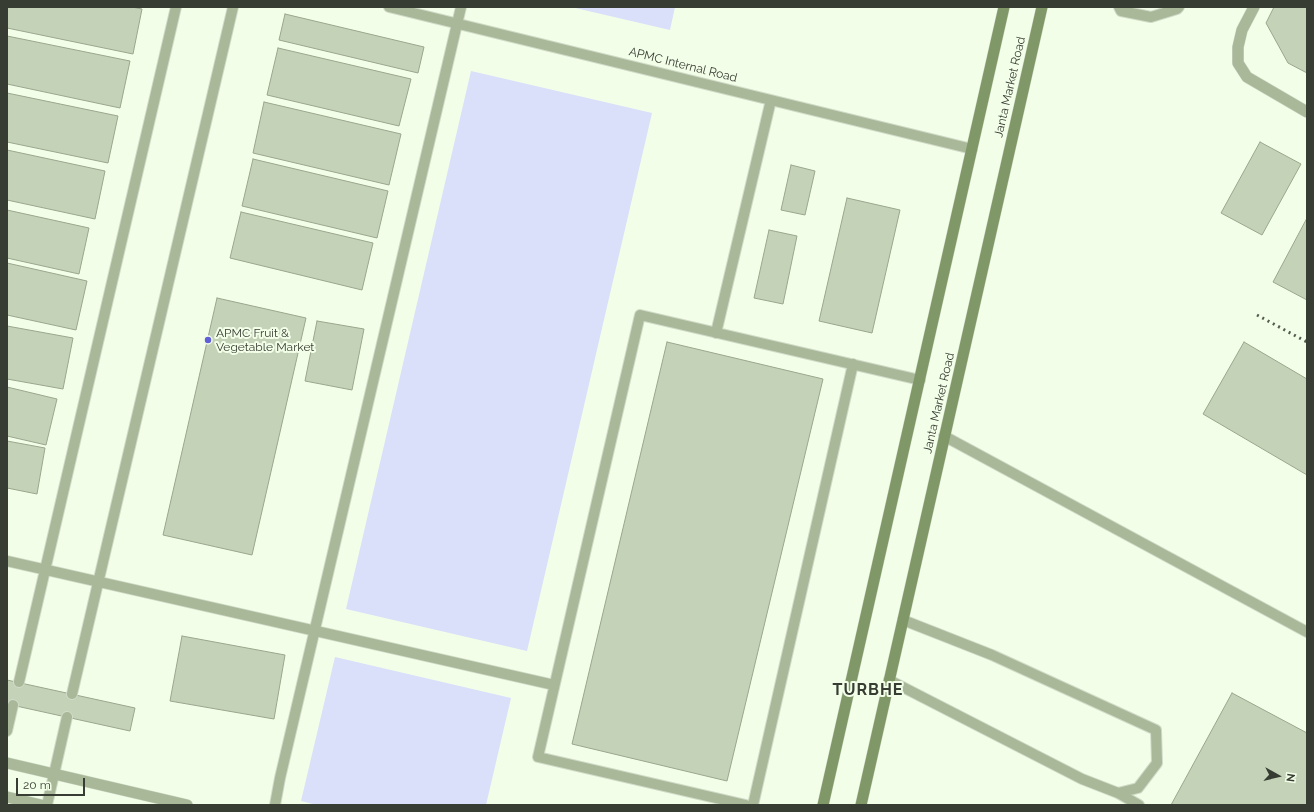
<!DOCTYPE html>
<html>
<head>
<meta charset="utf-8">
<style>
	body { margin:0 }
	#map { position:relative; width:1314px; height:812px; overflow:hidden; background:#f3fee9; font-family:Raleway,sans-serif }
	canvas { display:block }
	.frame { position:absolute; inset:0; border:8px solid #373d32; pointer-events:none }
	.north { position:absolute; left:1258px; top:756px; width:40px; height:40px; -webkit-text-stroke:3px #f3fee9; paint-order:stroke; rotate:98deg; font-size:11px; font-weight:700; line-height:16px; text-align:center; color:#373d32 }
	.north::after { content:''; display:block; margin:auto; width:14px; height:18px; background:#373d32; clip-path:polygon(50% 0,100% 100%,50% 72%,0 100%) }
	.scale { position:absolute; left:16px; top:778px; width:69px; height:18px; box-sizing:border-box; border:2px solid #373d32; border-top:0; padding-left:5px; font-size:12px; line-height:14px; white-space:nowrap; color:#373d32; -webkit-text-stroke:3px #f3fee9; paint-order:stroke }
</style>
</head>
<body>
<div id="map">
<canvas width="1314" height="812"></canvas>
<div class="frame"></div>
<div class="north">N</div>
<div class="scale">20 m</div>
</div>
<script>
const g = document.querySelector('canvas').getContext('2d');
g.lineJoin = 'round';
function fillPath(path, color) { g.fillStyle = color; g.fill(path, 'evenodd'); }
const poly = rows => new Path2D(rows.map(r => 'M' + r).join(''));
function trace(path, color, width, dash) { g.strokeStyle = color; g.lineWidth = width; g.lineCap = dash ? 'butt' : 'round'; g.setLineDash(dash || []); g.stroke(path); }
function drawText(font, color, halo, rows, align = 'center') {
  g.font = font + ' Raleway,sans-serif'; g.lineWidth = 4; g.setLineDash([]); g.textBaseline = 'middle'; g.strokeStyle = halo; g.fillStyle = color; for (const [text, x, y, turn = 0] of rows) {
    g.save(); g.translate(x, y); g.rotate((+turn || 0) * Math.PI / 180); g.textAlign = isNaN(turn) ? turn : align; if (halo) g.strokeText(text, 0, 0); g.fillText(text, 0, 0); g.restore();
  }
}
const green = poly([
	[571,7,675,7,670,30],
	[471,71,652,113,527,651,346,609],
	[335,657,511,698,486,805,317,805,301,801]
]);
const building = poly([
	[7,7,132,7,142,9,133,54,7,28,7,7],
	[1274,7,1307,7,1307,73,1288,63,1266,23,1274,7],
	[285,14,424,47,418,73,279,40,285,14],
	[7,36,130,61,120,108,7,84,7,36],
	[278,48,411,79,399,126,267,95,278,48],
	[7,93,118,116,108,163,7,142,7,93],
	[264,102,401,134,389,185,253,153,264,102],
	[1260,142,1301,164,1262,235,1221,213,1260,142],
	[7,150,105,171,95,219,7,200,7,150],
	[253,159,388,191,377,238,242,206,253,159],
	[791,165,815,171,805,215,781,210,791,165],
	[847,198,900,210,872,333,819,321,847,198],
	[7,210,89,228,79,274,7,258,7,210],
	[241,212,373,243,362,290,230,258,241,212],
	[1307,218,1307,300,1273,282,1307,218],
	[769,230,797,236,783,304,754,298,769,230],
	[7,263,87,281,76,330,7,315,7,263],
	[217,298,306,318,252,555,163,535,217,298],
	[317,321,364,329,352,390,305,381,317,321],
	[7,326,73,338,63,389,7,379,7,326],
	[667,342,823,379,727,781,572,744,667,342],
	[1244,342,1307,379,1307,475,1203,414,1244,342],
	[7,387,57,399,46,445,7,436,7,387],
	[7,441,45,448,37,494,7,488,7,441],
	[182,636,285,655,274,719,170,701,182,636],
	[7,680,135,708,130,731,7,704,7,680],
	[1232,693,1307,733,1307,805,1171,805,1232,693]
]);
const service = poly([
	[389,7,972,149],
	[1119,7,1121,11,1151,17,1177,9,1179,7],
	[716,333,771,100],
	[944,436,1307,632],
	[7,561,554,685],
	[889,680,1082,779,1118,793,1138,788,1157,763,1156,730,992,655,903,620],
	[19,682,176,7],
	[72,694,233,7],
	[7,731,13,705],
	[1118,793,1139,805],
	[47,805,67,717],
	[275,805,280,778,461,7],
	[746,805,538,757,640,315,920,380],
	[753,805,853,364]
]);
const minor = poly([
	[1254,7,1242,30,1238,47,1238,63,1247,77,1307,112]
]);
const tertiary = poly([
	[7,763,187,805],
	[7,797,41,805]
]);
const secondary = poly([
	[823,805,1004,7],
	[861,805,1042,7]
]);
const rail = poly([
	[1257,315,1307,342]
]);
const markers = [
	[208,340,4,"#5f60d8"]
];
const streetNames = [
	["APMC Internal Road",683,65,14],
	["Janta Market Road",1010,87,-77],
	["Janta Market Road",939,403,-77]
];
const poiNames = [
	["APMC Fruit &",216,333],
	["Vegetable Market",216,347]
];
const districtNames = [
	["TURBHE",868,690]
];
fillPath(green, '#dadffa');
fillPath(building, '#c4d2b7');
trace(building, '#9aa78d', 1);
trace(service, '#d1dbc8', 12);
trace(minor, '#d1dbc8', 12);
trace(tertiary, '#d1dbc8', 12);
trace(secondary, '#d1dbc8', 12);
trace(service, '#a8b898', 10);
trace(minor, '#a8b898', 11);
trace(tertiary, '#a8b898', 11);
trace(secondary, '#809868', 11);
trace(rail, '#555b4f', 3, [2, 4]);
for (const [x, y, r, color] of markers) { const dot = new Path2D(); dot.arc(x, y, r, 0, 2 * Math.PI); g.fillStyle = color; g.fill(dot); trace(dot, '#f3fee9', 1.5); }
drawText('12px', '#373d32', '#f3fee9', streetNames);
drawText('12px', '#373d32', '#f3fee9', poiNames, 'left');
g.letterSpacing = '1px';
drawText('bold 16px', '#373d32', '#f3fee9', districtNames);
g.letterSpacing = '0px';
</script>
</body>
</html>
